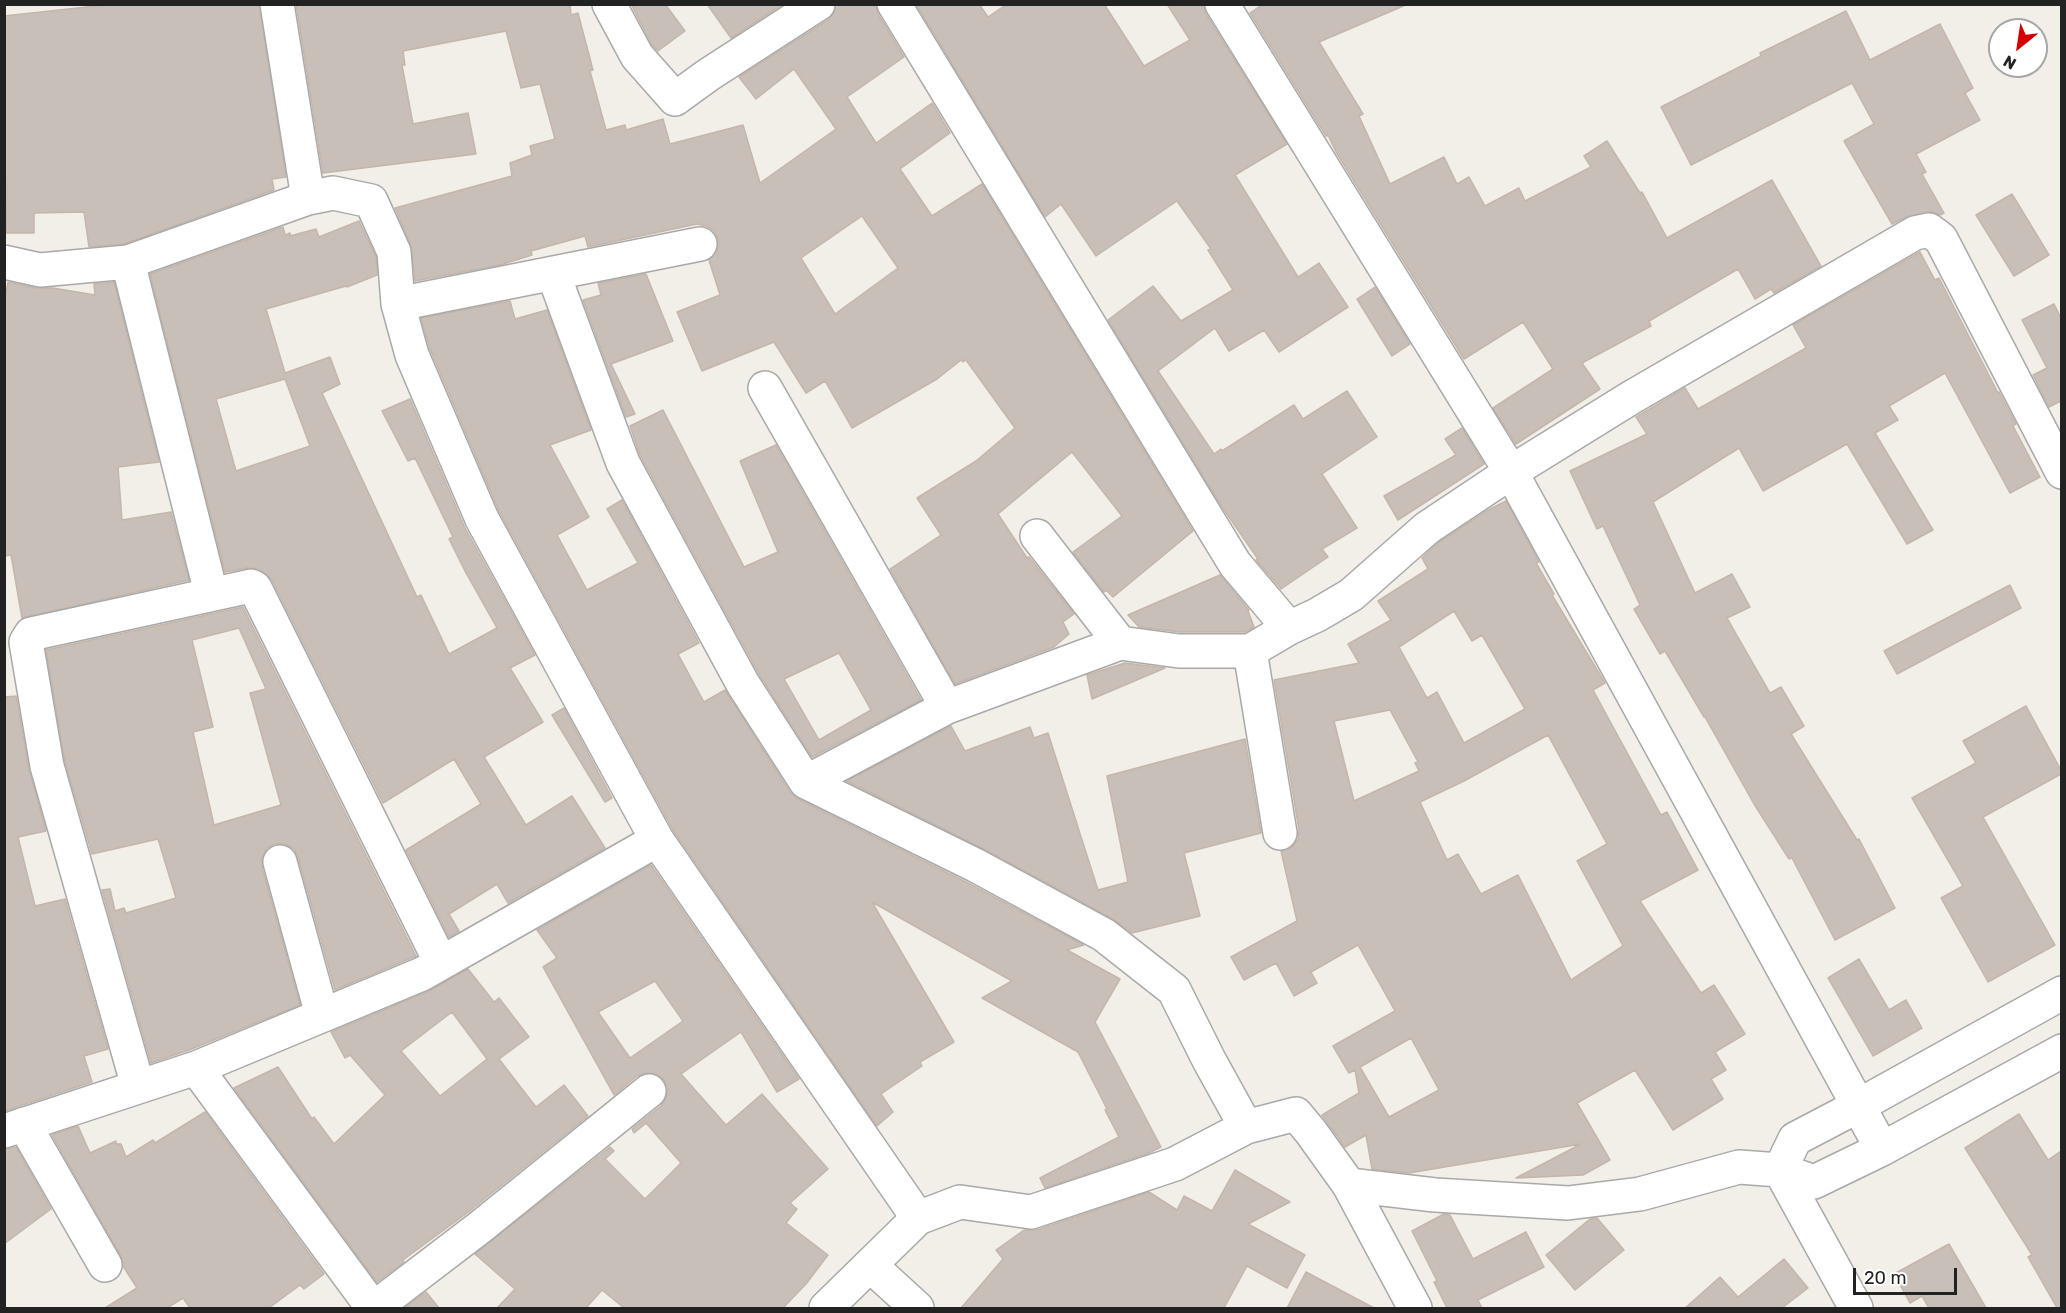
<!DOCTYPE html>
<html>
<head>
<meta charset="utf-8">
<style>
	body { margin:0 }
	#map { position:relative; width:2066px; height:1313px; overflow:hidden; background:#f2efe9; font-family:Rubik,sans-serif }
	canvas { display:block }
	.frame { position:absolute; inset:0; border:6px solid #222; pointer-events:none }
	.north { position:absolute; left:1988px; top:18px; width:60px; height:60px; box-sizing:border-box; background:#fff; border:2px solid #a7a7a7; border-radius:50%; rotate:210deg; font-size:16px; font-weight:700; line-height:24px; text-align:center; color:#222 }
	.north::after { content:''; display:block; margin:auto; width:21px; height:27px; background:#d40000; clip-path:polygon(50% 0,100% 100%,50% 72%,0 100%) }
	.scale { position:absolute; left:1853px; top:1268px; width:104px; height:27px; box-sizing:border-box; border:3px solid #222; border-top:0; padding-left:8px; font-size:18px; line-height:21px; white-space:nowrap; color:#222; -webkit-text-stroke:4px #fff; paint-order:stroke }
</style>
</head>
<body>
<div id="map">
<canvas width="2066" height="1313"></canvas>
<div class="frame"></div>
<div class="north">N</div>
<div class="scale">20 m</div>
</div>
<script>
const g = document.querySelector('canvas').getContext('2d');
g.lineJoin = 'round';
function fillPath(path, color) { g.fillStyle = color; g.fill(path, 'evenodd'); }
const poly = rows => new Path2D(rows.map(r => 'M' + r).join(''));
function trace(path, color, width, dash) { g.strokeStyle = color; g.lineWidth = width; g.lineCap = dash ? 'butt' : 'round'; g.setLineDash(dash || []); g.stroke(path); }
const building = poly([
	[114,4,259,4,286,177,272,179,274,190,124,244,89,247,84,212,34,213,34,233,6,233,4,16,114,4],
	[296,4,570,4,571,15,578,13,593,70,590,71,606,130,625,125,626,130,663,119,670,144,743,125,760,183,836,129,794,69,756,99,739,77,828,20,834,13,836,4,875,4,878,14,904,57,847,97,876,143,932,103,950,133,900,169,932,216,982,184,1193,531,1113,597,1106,590,1104,592,1073,552,1122,516,1072,452,998,514,1027,558,1029,557,1074,614,1063,622,1069,634,1054,647,955,684,890,569,941,535,917,498,976,461,1015,428,966,360,963,362,961,360,937,379,852,428,825,381,806,393,774,342,702,371,677,312,720,295,709,260,717,251,718,240,714,231,707,226,697,224,588,247,585,236,531,251,532,255,500,265,415,281,411,245,395,208,512,176,510,163,532,155,530,146,555,139,540,84,521,88,506,31,403,51,405,65,402,65,413,124,468,113,476,154,323,173,296,4],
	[862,216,898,268,835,314,801,258,862,216],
	[631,4,665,4,685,31,658,51,652,45,631,4],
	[707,4,783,4,731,38,707,4],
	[916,4,979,4,988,17,1007,4,1104,4,1144,66,1190,40,1167,4,1203,4,1206,14,1287,144,1235,175,1298,277,1319,263,1348,307,1279,352,1264,330,1229,351,1215,328,1158,371,1214,454,1221,449,1222,451,1294,405,1303,419,1347,391,1377,437,1322,474,1357,528,1322,549,1328,557,1281,589,1256,560,1258,559,1222,507,1108,320,1153,286,1181,321,1233,290,1208,250,1211,249,1177,201,1096,256,1061,204,1045,217,916,4],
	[1263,4,1408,4,1319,42,1363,114,1359,116,1390,184,1444,157,1457,184,1469,177,1485,206,1519,188,1525,201,1591,167,1584,156,1607,141,1640,193,1642,192,1667,238,1772,180,1821,266,1774,293,1771,289,1755,299,1738,269,1649,321,1651,326,1582,363,1600,389,1516,444,1493,408,1553,369,1523,322,1464,359,1336,152,1328,135,1326,136,1250,13,1263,4],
	[1846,11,1870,60,1940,24,1973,88,1965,93,1980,120,1916,154,1926,172,1922,174,1944,213,1940,215,1933,212,1925,212,1906,217,1892,224,1844,141,1874,124,1852,83,1691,165,1661,107,1761,56,1760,53,1846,11],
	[2012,194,2049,255,2014,276,1976,215,2012,194],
	[359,221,376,257,377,275,347,287,346,286,266,309,285,373,330,357,340,384,322,393,417,597,421,595,449,654,497,628,466,573,449,539,453,537,415,458,408,461,382,411,410,399,465,528,535,655,510,668,543,722,484,757,526,825,572,796,605,848,508,903,497,884,449,914,459,931,449,937,406,850,481,804,454,759,383,803,272,580,259,569,247,568,225,572,150,274,283,227,285,235,290,233,290,236,316,229,319,237,359,221],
	[285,379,310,446,236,471,216,399,285,379],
	[1920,252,1935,280,1939,278,1998,393,1999,392,2016,424,2013,426,2040,477,2010,493,1945,373,1889,406,1898,420,1875,433,1933,530,1907,544,1847,444,1763,491,1739,448,1653,502,1695,593,1732,574,1750,607,1727,618,1770,693,1781,687,1804,726,1791,734,1857,840,1859,839,1895,908,1835,940,1792,858,1789,859,1754,804,1705,717,1704,717,1665,651,1660,654,1634,609,1640,605,1603,526,1597,529,1570,471,1647,434,1636,417,1685,388,1698,409,1806,348,1793,325,1920,252],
	[646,274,673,341,611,364,635,414,626,417,583,300,601,295,598,283,646,274],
	[8,282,36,288,53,288,95,295,94,284,114,282,159,462,118,467,122,520,171,512,189,580,22,618,11,555,4,556,4,304,8,282],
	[1375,287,1410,344,1392,356,1357,299,1375,287],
	[510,301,515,319,547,310,591,430,550,445,589,517,557,535,587,590,638,563,607,509,622,500,699,643,678,654,704,702,725,690,790,792,796,798,966,882,1084,945,1067,950,1120,979,1095,1022,1161,1147,1149,1153,1045,1188,1040,1178,1119,1137,1105,1110,1107,1109,1078,1052,982,998,1012,981,872,902,954,1042,920,1062,922,1066,881,1094,893,1112,877,1126,673,830,499,511,430,349,421,318,510,301],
	[2054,304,2061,318,2061,401,2049,407,2033,375,2047,368,2022,320,2054,304],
	[663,410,744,567,778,552,740,461,776,445,921,700,812,757,759,674,640,455,630,426,663,410],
	[839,653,871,710,819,740,784,679,839,653],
	[1462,428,1484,464,1398,520,1384,496,1456,455,1445,439,1462,428],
	[1506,501,1539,562,1536,563,1554,594,1552,595,1605,683,1593,690,1661,815,1667,812,1698,870,1640,901,1701,993,1714,985,1745,1034,1715,1052,1726,1070,1711,1079,1723,1099,1673,1130,1635,1070,1577,1103,1610,1160,1583,1175,1516,1178,1581,1144,1409,1173,1372,1169,1366,1135,1345,1147,1322,1115,1359,1093,1355,1070,1349,1073,1333,1046,1395,1011,1358,945,1311,972,1317,983,1294,996,1276,963,1244,980,1231,957,1297,921,1281,851,1292,847,1298,839,1299,830,1274,680,1359,663,1348,644,1391,620,1378,601,1428,569,1422,558,1438,543,1488,510,1506,501],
	[1454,611,1472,641,1482,635,1525,709,1464,743,1437,692,1427,698,1399,647,1454,611],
	[1390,710,1418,762,1415,763,1419,771,1354,801,1334,721,1390,710],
	[1548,735,1607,844,1577,861,1623,946,1571,980,1518,875,1481,894,1458,854,1447,860,1420,802,1464,781,1548,735],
	[1411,1038,1439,1090,1389,1117,1360,1067,1411,1038],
	[1220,575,1249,610,1248,611,1254,627,1245,632,1180,632,1139,627,1128,615,1220,575],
	[2010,585,2021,608,1897,674,1884,651,2010,585],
	[243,607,416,956,335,990,298,857,294,849,285,844,274,844,267,848,262,857,262,867,300,1005,189,1050,151,1063,102,890,110,889,115,911,124,908,126,913,176,898,158,839,92,854,65,762,46,650,243,607],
	[239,628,266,689,250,693,281,805,214,825,193,732,213,727,192,640,239,628],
	[1125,663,1165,668,1092,699,1087,675,1125,663],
	[16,696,29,769,46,831,18,837,35,906,65,899,108,1049,84,1056,92,1082,4,1111,4,697,16,696],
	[2026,706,2061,770,2061,774,1983,817,2055,945,1988,982,1941,898,1963,886,1912,798,1976,763,1963,741,2026,706],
	[564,708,612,798,605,802,552,715,564,708],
	[951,726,965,751,1030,727,1034,738,1048,733,1098,890,1128,882,1107,776,1245,739,1261,833,1184,853,1200,916,1132,933,1113,919,984,849,847,781,951,726],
	[651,865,799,1079,777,1092,741,1032,681,1074,726,1125,762,1094,828,1169,790,1203,797,1209,786,1223,828,1255,806,1284,783,1308,624,1308,602,1290,586,1308,497,1308,515,1289,475,1254,610,1147,614,1151,605,1159,645,1199,681,1163,646,1123,634,1133,632,1129,661,1106,666,1098,668,1089,664,1080,656,1074,646,1073,637,1076,614,1095,543,967,557,958,537,930,651,865],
	[655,981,683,1021,630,1058,598,1012,655,981],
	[1859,959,1889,1010,1906,1000,1922,1028,1873,1056,1828,978,1859,959],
	[468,969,494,1002,499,998,529,1037,499,1059,536,1107,564,1085,588,1116,467,1213,403,1260,404,1262,377,1282,234,1088,278,1067,312,1119,314,1117,334,1144,385,1095,350,1055,345,1058,331,1032,429,991,468,969],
	[452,1012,487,1059,440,1096,401,1051,452,1012],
	[205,1112,324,1274,304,1289,300,1285,269,1308,190,1308,183,1298,167,1308,105,1308,137,1288,123,1266,121,1256,52,1135,78,1126,90,1153,116,1141,116,1144,121,1144,126,1157,153,1140,155,1143,205,1112],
	[2019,1114,2048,1160,2061,1151,2061,1308,2057,1308,2028,1257,2032,1255,1965,1148,2019,1114],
	[16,1147,51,1209,4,1244,4,1149,16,1147],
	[1235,1170,1290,1202,1248,1224,1305,1255,1287,1288,1247,1266,1224,1308,961,1308,1003,1259,996,1250,1024,1230,1037,1230,1149,1192,1177,1210,1184,1196,1212,1211,1235,1170],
	[1444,1214,1450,1215,1473,1259,1526,1232,1544,1267,1478,1300,1482,1308,1447,1308,1434,1282,1437,1281,1412,1231,1444,1214],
	[1597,1218,1624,1250,1575,1290,1546,1255,1590,1219,1597,1218],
	[1949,1244,1986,1308,1929,1308,1922,1296,1910,1303,1894,1274,1949,1244],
	[1784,1259,1808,1288,1782,1308,1685,1308,1720,1277,1738,1297,1784,1259],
	[1306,1272,1374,1308,1287,1308,1306,1272],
	[426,1292,439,1308,404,1308,426,1292]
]);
const minor = poly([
	[277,4,308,198],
	[609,4,637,56,675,99,708,75,818,4],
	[894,4,1235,564,1289,628,1317,615,1351,595,1427,528,1511,472,1632,397,1915,233,1929,230,1941,239,2062,472],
	[1222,4,1511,472,1882,1149],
	[4,262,40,270,128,262,308,198,333,193,371,201,394,252,398,304,412,355,482,519,657,840,918,1218],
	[128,262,207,577],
	[553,273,623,463,743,684,806,782,975,865,1104,935,1174,990,1209,1060,1246,1127],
	[398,304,700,244],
	[765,388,947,707],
	[1037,536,1120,643],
	[1250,651,1280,833],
	[806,782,947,707,1120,643,1179,651,1250,651,1289,628],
	[280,862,322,1015],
	[196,1068,373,1308],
	[138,1086,47,766,26,642,31,634,251,586,255,588,441,963],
	[24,1124,105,1265],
	[4,1131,196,1068,422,974,657,840],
	[1780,1170,1795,1139,1858,1106,2062,993],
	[1780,1170,1856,1308],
	[1349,1185,1435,1195,1568,1203,1640,1194,1739,1167,1780,1170,1814,1182,1882,1149,2062,1051],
	[871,1266,917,1308],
	[374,1308,479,1228,649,1091],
	[826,1308,918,1218,960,1202,1031,1212,1175,1164,1246,1127,1296,1114,1311,1132,1349,1185,1415,1308]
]);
fillPath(building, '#c7bfb8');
trace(building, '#c4b6ab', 1.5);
trace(minor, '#a9a9a9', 36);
trace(minor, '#fff', 33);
</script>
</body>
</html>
